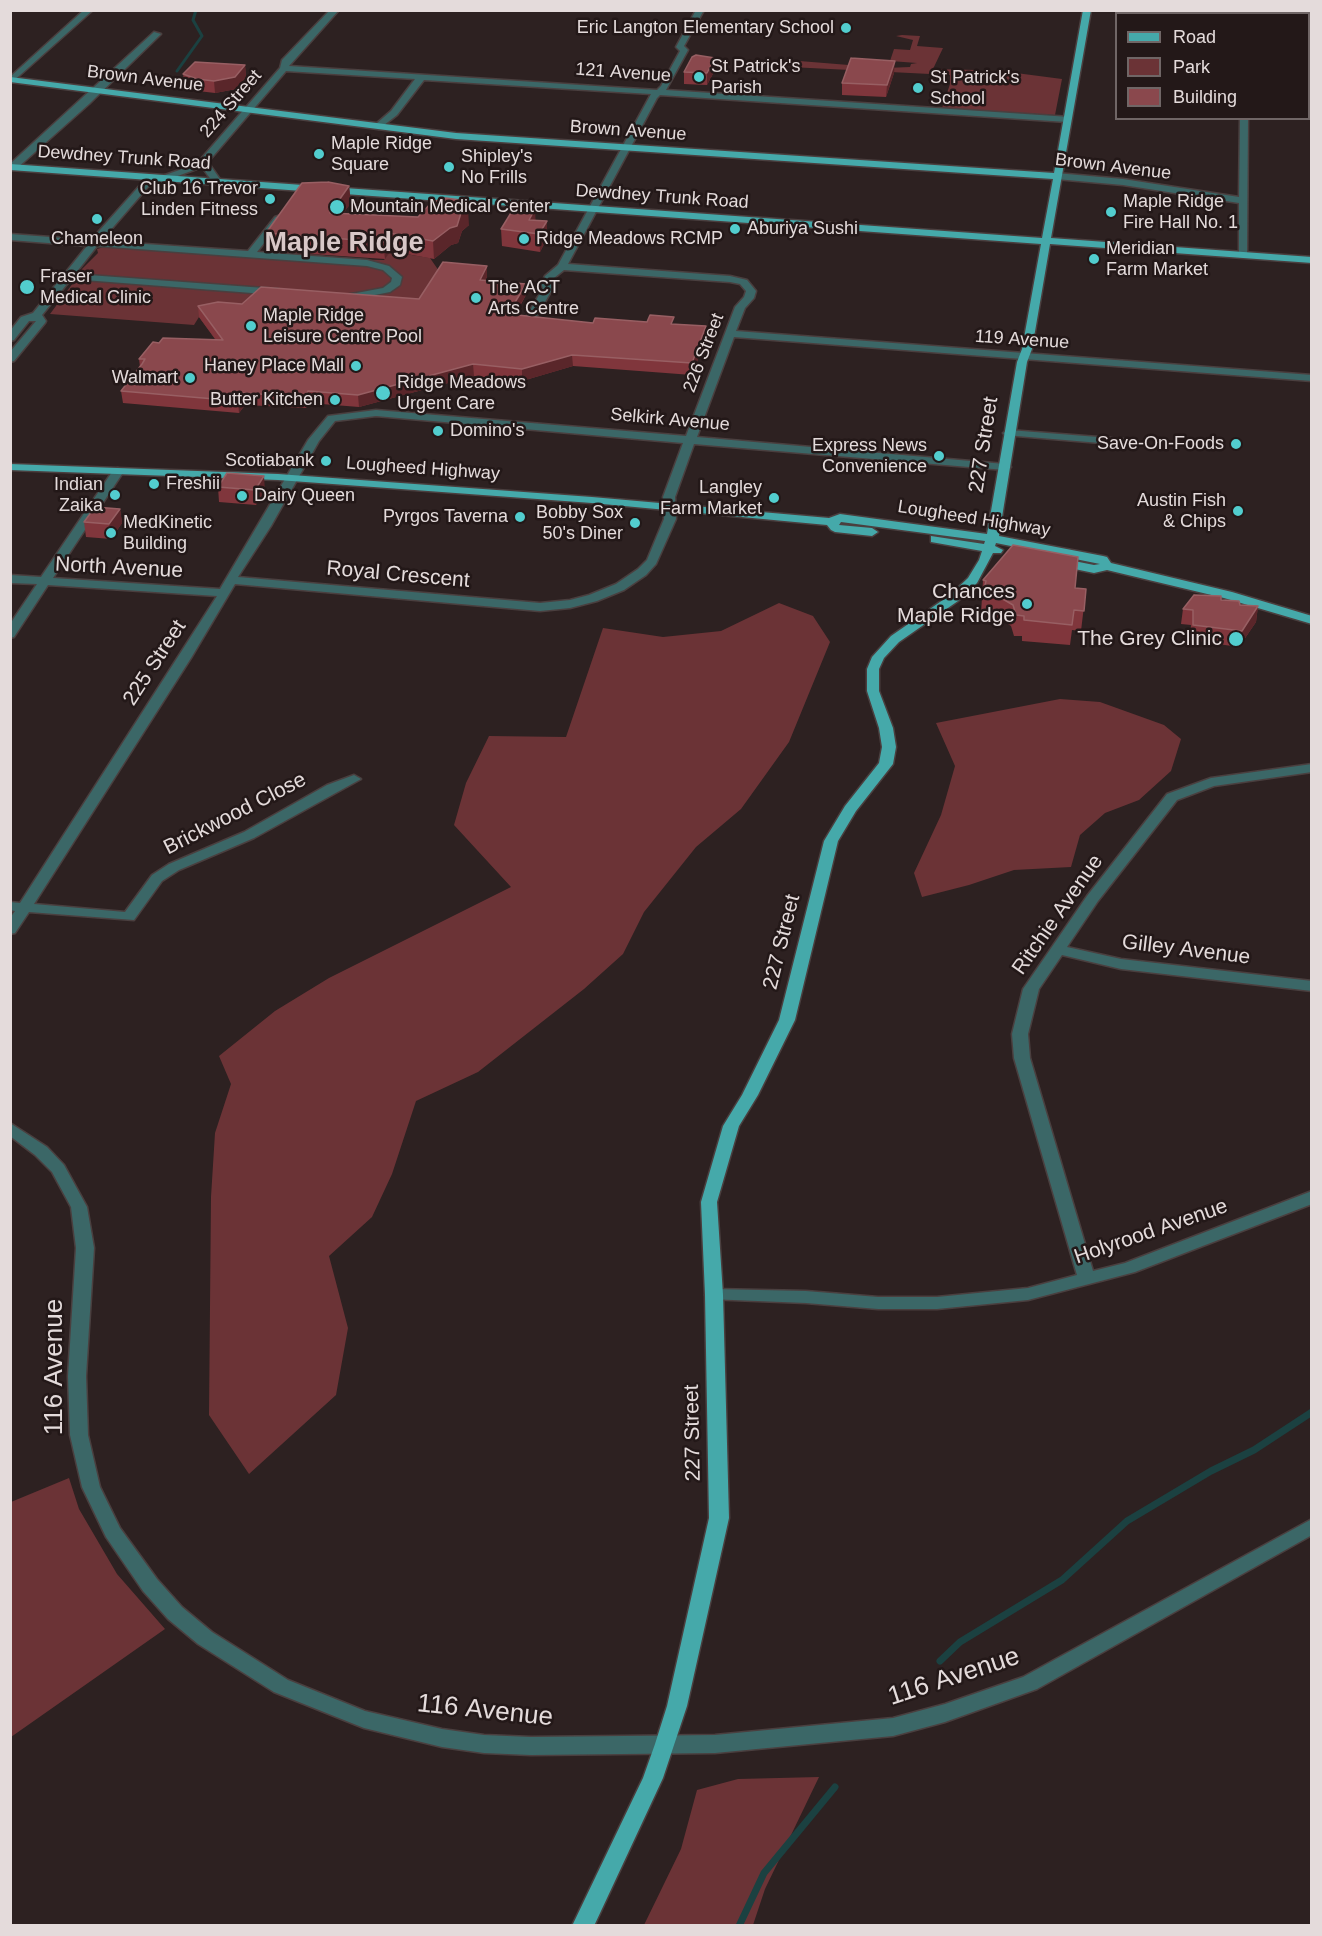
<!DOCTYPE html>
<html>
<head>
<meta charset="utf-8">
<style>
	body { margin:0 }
	#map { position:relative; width:1322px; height:1936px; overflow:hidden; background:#2d2121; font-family:Arial,sans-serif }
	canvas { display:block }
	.frame { position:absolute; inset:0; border:12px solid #e4dbdb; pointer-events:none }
	.legend { position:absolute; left:1115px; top:12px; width:195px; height:108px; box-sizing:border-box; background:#231818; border:2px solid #706666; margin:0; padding:8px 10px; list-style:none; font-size:18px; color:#e4dbdb }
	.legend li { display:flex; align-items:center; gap:12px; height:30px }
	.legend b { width:30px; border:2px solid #706666 }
</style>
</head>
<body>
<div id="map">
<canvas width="1322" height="1936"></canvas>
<div class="frame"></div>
<ul class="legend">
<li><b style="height:8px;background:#45a9aa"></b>Road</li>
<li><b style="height:16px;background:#6b3336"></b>Park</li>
<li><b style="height:16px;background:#8a484d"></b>Building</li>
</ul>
</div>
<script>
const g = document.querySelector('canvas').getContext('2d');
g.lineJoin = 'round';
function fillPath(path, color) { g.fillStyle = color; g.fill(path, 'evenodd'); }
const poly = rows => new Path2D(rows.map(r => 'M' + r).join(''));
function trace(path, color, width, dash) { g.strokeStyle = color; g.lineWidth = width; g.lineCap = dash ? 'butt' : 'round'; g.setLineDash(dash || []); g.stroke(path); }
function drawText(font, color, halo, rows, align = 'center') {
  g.font = font + ' Arial,sans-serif'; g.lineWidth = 5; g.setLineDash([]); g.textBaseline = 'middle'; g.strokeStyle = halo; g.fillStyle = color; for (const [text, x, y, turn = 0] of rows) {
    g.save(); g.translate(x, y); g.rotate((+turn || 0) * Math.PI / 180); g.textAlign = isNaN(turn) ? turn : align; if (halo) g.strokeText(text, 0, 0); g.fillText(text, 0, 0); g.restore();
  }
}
const green = poly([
	[902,35,920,36,917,46,943,48,933,69,976,70,976,74,1015,76,1016,73,1062,79,1055,115,911,107,942,108,950,84,950,75,790,67,791,62,787,60,886,68,910,67,911,64,917,63,890,61,894,49,910,50,913,40,896,36],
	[104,247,257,256,261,251,321,255,341,259,384,260,389,253,399,253,430,258,439,271,417,307,217,342,199,317,194,325,50,314,73,283,83,280,87,275,80,271,98,253,97,249],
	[779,603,813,616,830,642,789,742,741,809,696,847,644,912,623,954,584,989,478,1072,416,1101,392,1174,372,1217,329,1256,348,1328,336,1395,249,1474,209,1415,211,1197,215,1133,231,1084,219,1056,275,1011,329,978,511,887,454,825,466,783,489,736,566,737,603,628,663,637,721,631],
	[1060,699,1100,702,1164,725,1181,739,1171,771,1139,800,1105,813,1080,835,1071,867,1014,870,969,885,922,897,914,873,941,815,955,766,936,723],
	[69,1478,79,1509,117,1574,165,1629,11,1737,11,1502],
	[819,1777,765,1889,753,1925,644,1925,681,1849,697,1790,738,1779]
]);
const streamFar1 = poly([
	[177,71,202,36,193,20,196,10]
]);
const stream = poly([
	[940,1661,960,1642,1062,1580,1127,1521,1211,1471,1254,1450,1312,1412],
	[739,1926,764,1873,835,1787]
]);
const minor = poly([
	[84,10,93,10,10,84,10,77,84,10],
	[330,10,339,10,289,66,657,90,661,86,680,51,676,47,696,10,704,10,684,46,688,50,666,90,1070,117,1070,121,1067,122,660,95,657,98,568,264,730,276,747,280,756,291,754,298,745,308,736,331,1312,375,1312,381,734,337,697,437,1005,464,1011,467,1005,470,694,444,675,497,676,519,656,564,646,575,624,590,597,601,570,608,540,611,235,584,191,658,34,904,125,912,152,875,169,864,244,832,327,785,354,775,361,779,254,838,179,870,162,881,134,920,29,912,15,933,10,934,10,918,15,911,10,910,10,902,20,903,217,596,48,585,14,637,10,638,10,624,37,584,10,583,10,575,41,577,114,469,118,468,124,471,53,578,220,589,308,440,328,416,376,410,686,436,735,307,744,297,746,291,740,284,730,282,564,270,554,278,551,284,553,288,534,321,525,319,543,288,541,284,545,276,558,265,651,94,424,80,397,115,379,129,376,128,376,124,391,111,415,79,286,71,208,162,222,182,220,184,214,184,202,167,148,187,101,241,248,251,275,217,278,216,283,219,257,252,367,260,389,266,402,277,400,285,390,292,350,300,345,297,346,295,383,288,391,282,392,278,383,270,367,266,97,246,75,274,278,289,283,292,278,295,71,279,42,315,46,321,45,323,14,361,10,362,10,352,36,321,29,321,14,340,10,341,10,331,21,317,33,313,87,246,10,240,10,234,91,240,142,183,191,166,200,160,280,68,282,60,330,10],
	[376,416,683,443,663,497,664,519,647,560,638,569,616,584,589,595,570,600,540,603,238,577,271,526,319,441,335,421,376,416],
	[1241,10,1249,10,1249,14,1241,14,1241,10],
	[154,32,161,34,89,104,16,169,10,169,10,164,154,32],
	[1240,118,1248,118,1247,257,1239,255,1239,203,1123,185,1056,179,1051,176,1056,173,1123,179,1239,197,1240,118],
	[1009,430,1136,440,1142,443,1136,446,1005,435,1003,433,1009,430],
	[1312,764,1312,772,1214,786,1177,800,1098,901,1067,947,1121,959,1312,981,1312,991,1121,969,1062,955,1039,989,1028,1034,1030,1058,1093,1271,1125,1263,1312,1191,1312,1204,1135,1272,1028,1300,937,1309,878,1309,806,1303,708,1299,705,1295,708,1291,714,1289,806,1291,878,1297,937,1297,1028,1288,1077,1275,1014,1058,1012,1034,1023,989,1087,896,1167,794,1211,778,1312,764],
	[10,1123,47,1147,64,1165,87,1207,94,1248,86,1376,88,1435,100,1487,120,1528,157,1579,182,1607,212,1632,288,1680,365,1711,442,1729,484,1735,531,1737,715,1735,893,1718,945,1704,1023,1677,1312,1519,1312,1535,1037,1689,945,1722,893,1736,715,1753,531,1755,484,1753,442,1747,364,1728,274,1692,198,1644,168,1619,143,1591,106,1537,82,1487,70,1435,68,1376,76,1248,71,1207,52,1172,35,1155,10,1136,10,1123]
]);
const major = poly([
	[1083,10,1091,10,1051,238,1312,257,1312,263,1050,244,1032,349,1027,362,999,536,1103,556,1107,557,1111,563,1232,592,1312,616,1312,624,1224,598,1107,570,1094,573,1055,565,1053,562,1059,558,1094,565,1100,564,996,543,995,546,1003,550,1001,553,993,553,977,583,958,601,899,642,884,658,879,669,879,691,893,728,896,747,893,764,856,811,838,841,795,1020,758,1095,739,1126,717,1202,723,1295,729,1518,687,1706,663,1778,594,1926,572,1926,643,1778,655,1744,667,1706,709,1518,705,1295,701,1202,723,1126,742,1095,779,1020,824,841,845,806,879,763,882,747,879,728,867,691,867,669,872,657,891,636,950,595,968,578,979,560,982,551,931,542,931,536,984,544,985,541,841,522,839,525,872,528,878,532,872,536,835,532,831,530,827,525,592,503,278,480,10,470,10,464,278,474,592,497,829,518,840,514,987,534,1017,362,1022,349,1041,244,10,170,10,164,1042,238,1053,179,456,139,10,82,10,77,456,133,1054,173,1083,10]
]);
const wall = poly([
	[715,58,715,70,707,85,684,84,684,72],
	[245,65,246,77,236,89,215,93,198,91,185,86,183,74],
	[894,73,886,97,842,95,842,83],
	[349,186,351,203,343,213,469,225,462,231,458,243,451,245,434,259,390,251,385,259,268,251,266,233],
	[535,209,535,220,547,238,540,252,502,246,501,229],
	[487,277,486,281,526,284,526,295,515,315,593,323,674,324,706,326,706,338,692,375,573,366,522,381,474,376,359,407,309,403,306,408,245,405,239,413,123,403,121,391,140,367,139,359,159,343,216,340,199,317,198,306,419,299],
	[218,487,265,491,256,505,219,502],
	[120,509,122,523,111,539,86,537,84,522],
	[983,580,1086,589,1081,631,1072,630,1070,645,1022,641,1022,636,1014,636,1011,626,999,618,981,614],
	[1221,600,1240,605,1258,606,1256,622,1239,647,1190,640,1191,625,1181,624,1183,609]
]);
const shadedWall = poly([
	[715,58,715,70,707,85,707,73],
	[895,61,894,73,886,97,887,85],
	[245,65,246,77,236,89,215,93,214,81],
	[349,186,351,203,331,230,330,213],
	[468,208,469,225,462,231,458,243,451,245,434,259,433,241],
	[535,209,536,227,529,220],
	[547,221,547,238,540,252,539,234],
	[389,233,390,251,385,259,383,242],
	[487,266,487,277,481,291,480,280],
	[526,284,526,295,508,325,508,314],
	[706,326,706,338,692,375,692,363],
	[572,355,573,366,522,381,522,369],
	[473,364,474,376,359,407,358,395],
	[308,391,309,403,306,408,305,397],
	[243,393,245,405,239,413,238,401],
	[264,476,265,491,256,505,255,490],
	[120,509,122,523,111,539,109,524],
	[1258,606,1256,622,1239,647,1242,631]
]);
const building = poly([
	[696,55,715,58,707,73,684,72,692,57,696,55],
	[851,58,895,61,887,85,842,83,851,58],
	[195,62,245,65,235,77,214,81,197,79,183,74,195,62],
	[328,182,349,186,330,213,418,217,432,202,446,198,460,200,468,208,461,213,457,226,450,228,433,241,389,233,383,242,266,233,302,183,328,182],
	[514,208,535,209,529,220,547,221,539,234,501,229,514,208],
	[443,262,487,266,480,280,526,284,508,314,593,323,595,318,647,322,650,315,674,317,671,324,706,326,692,363,572,355,522,369,473,364,358,395,308,391,305,397,243,393,238,401,121,391,142,364,145,359,139,359,153,342,159,343,163,338,223,340,198,306,218,302,242,304,261,287,419,299,443,262],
	[227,473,264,476,255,490,218,487,227,473],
	[95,507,120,509,109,524,84,522,95,507],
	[1013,545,1078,557,1075,588,1086,589,1084,611,1074,610,1072,625,1024,620,1024,616,1016,615,1013,605,1001,598,983,593,986,581,983,580,1013,545],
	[1194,595,1221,596,1221,600,1239,601,1240,605,1258,606,1242,631,1193,625,1193,610,1183,609,1194,595]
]);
const markers = [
	[846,28,6,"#52cdce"],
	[699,77,6,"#52cdce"],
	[918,88,6,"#52cdce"],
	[319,154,6,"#52cdce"],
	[449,167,6,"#52cdce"],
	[270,199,6,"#52cdce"],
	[337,207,8,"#52cdce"],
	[1111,212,6,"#52cdce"],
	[97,219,6,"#52cdce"],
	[735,229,6,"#52cdce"],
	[524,239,6,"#52cdce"],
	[1094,259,6,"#52cdce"],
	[27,287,8,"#52cdce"],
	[476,298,6,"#52cdce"],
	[251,326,6,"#52cdce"],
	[356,366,6,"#52cdce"],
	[190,378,6,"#52cdce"],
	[383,393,8,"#52cdce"],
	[335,400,6,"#52cdce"],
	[438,431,6,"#52cdce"],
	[1236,444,6,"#52cdce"],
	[939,456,6,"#52cdce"],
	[326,461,6,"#52cdce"],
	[154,484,6,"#52cdce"],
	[115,495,6,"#52cdce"],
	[242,496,6,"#52cdce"],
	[774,498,6,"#52cdce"],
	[1238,511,6,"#52cdce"],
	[520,517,6,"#52cdce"],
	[635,523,6,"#52cdce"],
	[111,533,6,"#52cdce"],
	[1027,604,6,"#52cdce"],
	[1236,639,8,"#52cdce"]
];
const farPoinames = [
	["Eric Langton Elementary School",834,28,"right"],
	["St Patrick's",711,67],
	["Parish",711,88],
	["St Patrick's",930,78],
	["School",930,99],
	["Maple Ridge",331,144],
	["Square",331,165],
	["Shipley's",461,157],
	["No Frills",461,178],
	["Club 16 Trevor",258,189,"right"],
	["Linden Fitness",258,210,"right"],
	["Maple Ridge",1123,202],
	["Fire Hall No. 1",1123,223],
	["Mountain Medical Center",350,207],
	["Aburiya Sushi",747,229],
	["Chameleon",97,239,"center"],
	["Ridge Meadows RCMP",536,239],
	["Meridian",1106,249],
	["Farm Market",1106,270],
	["Fraser",40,277],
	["Medical Clinic",40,298],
	["The ACT",488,288],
	["Arts Centre",488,309],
	["Maple Ridge",263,316],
	["Leisure Centre Pool",263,337],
	["Haney Place Mall",344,366,"right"],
	["Walmart",178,378,"right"],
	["Ridge Meadows",397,383],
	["Urgent Care",397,404],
	["Butter Kitchen",323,400,"right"],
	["Domino's",450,431],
	["Save-On-Foods",1224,444,"right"],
	["Express News",927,446,"right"],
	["Convenience",927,467,"right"],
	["Scotiabank",314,461,"right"],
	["Freshii",166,484],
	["Indian",103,485,"right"],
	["Zaika",103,506,"right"],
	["Langley",762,488,"right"],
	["Farm Market",762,509,"right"],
	["Dairy Queen",254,496],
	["Austin Fish",1226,501,"right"],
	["& Chips",1226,522,"right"],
	["Bobby Sox",623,513,"right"],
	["50's Diner",623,534,"right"],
	["Pyrgos Taverna",508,517,"right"],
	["MedKinetic",123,523],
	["Building",123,544]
];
const farStreetnames = [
	["121 Avenue",623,73,4],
	["Brown Avenue",145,79,7],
	["224 Street",231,104,-49],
	["Brown Avenue",628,131,4],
	["Dewdney Trunk Road",124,158,4],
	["Brown Avenue",1113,167,7],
	["Dewdney Trunk Road",662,197,4],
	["119 Avenue",1022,340,4],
	["226 Street",704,353,-69],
	["Selkirk Avenue",670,420,5],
	["Lougheed Highway",423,469,4],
	["Lougheed Highway",974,519,9]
];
const streetNames = [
	["227 Street",984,445,-81],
	["North Avenue",119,568,3],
	["Royal Crescent",398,575,5],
	["225 Street",155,663,-57],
	["Brickwood Close",235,814,-27],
	["Ritchie Avenue",1058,915,-55],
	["227 Street",782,942,-76],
	["Gilley Avenue",1186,950,7],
	["Holyrood Avenue",1151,1232,-19],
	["227 Street",693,1433,-91]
];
const poiNames = [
	["Chances",1015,592],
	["Maple Ridge",1015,616],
	["The Grey Clinic",1222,639]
];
const nearStreetnames = [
	["116 Avenue",55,1367,-90],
	["116 Avenue",954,1677,-18],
	["116 Avenue",485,1711,6]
];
const farTownnames = [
	["Maple Ridge",344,244]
];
fillPath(green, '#6b3336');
trace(streamFar1, '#1b4141', 3);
trace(stream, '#1b4141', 7);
trace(minor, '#4a3f3f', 3);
trace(major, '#4a3f3f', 3);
fillPath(minor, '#3b6767');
fillPath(major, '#45a9aa');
fillPath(wall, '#80363c');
fillPath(shadedWall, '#5a262a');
fillPath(building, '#8a484d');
trace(building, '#985f63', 1.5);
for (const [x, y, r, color] of markers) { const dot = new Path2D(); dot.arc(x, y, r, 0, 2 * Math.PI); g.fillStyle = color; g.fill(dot); trace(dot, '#231818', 2); }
drawText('18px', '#e4dbdb', '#231818', farPoinames, 'left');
drawText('18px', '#e4dbdb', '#231818', farStreetnames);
drawText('21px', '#e4dbdb', '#231818', streetNames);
drawText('21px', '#e4dbdb', '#231818', poiNames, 'right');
drawText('26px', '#e4dbdb', '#231818', nearStreetnames);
drawText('bold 27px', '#d8c8c8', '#231818', farTownnames);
</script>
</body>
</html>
